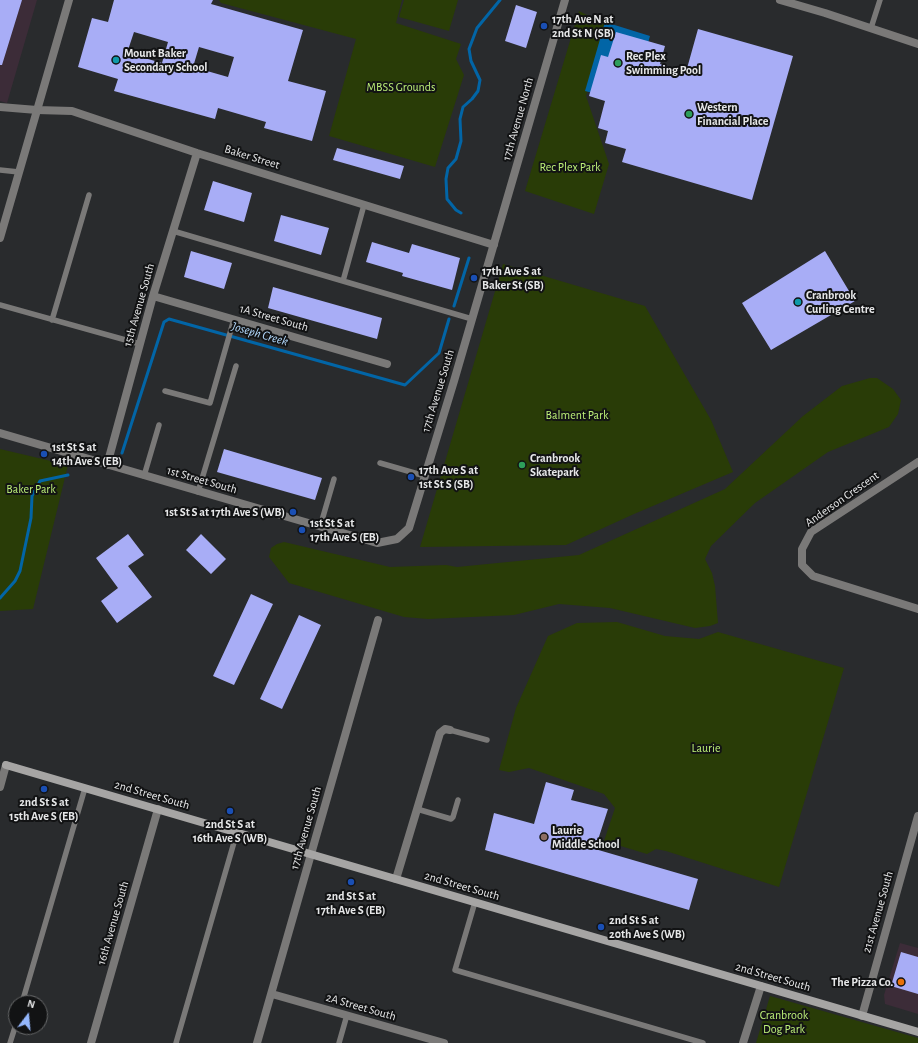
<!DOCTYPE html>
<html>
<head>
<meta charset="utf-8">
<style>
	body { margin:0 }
	#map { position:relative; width:918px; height:1043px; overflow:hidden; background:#292b2d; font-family:"Alegreya Sans",sans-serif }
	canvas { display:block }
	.north { position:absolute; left:8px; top:995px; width:40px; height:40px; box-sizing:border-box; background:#121314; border:1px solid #676869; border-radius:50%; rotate:16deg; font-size:11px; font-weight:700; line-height:16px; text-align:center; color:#e6e7e8 }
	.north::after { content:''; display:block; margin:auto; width:14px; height:18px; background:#94b7fd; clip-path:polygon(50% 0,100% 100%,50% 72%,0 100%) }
</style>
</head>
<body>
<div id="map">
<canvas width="918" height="1043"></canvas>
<div class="north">N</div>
</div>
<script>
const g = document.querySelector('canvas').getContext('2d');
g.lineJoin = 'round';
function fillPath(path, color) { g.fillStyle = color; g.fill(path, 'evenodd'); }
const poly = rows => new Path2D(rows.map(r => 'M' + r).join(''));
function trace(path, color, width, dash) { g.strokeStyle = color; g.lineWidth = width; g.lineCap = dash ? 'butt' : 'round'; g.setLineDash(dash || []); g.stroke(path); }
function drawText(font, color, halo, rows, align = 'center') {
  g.font = font + ' "Alegreya Sans",sans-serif'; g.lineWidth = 4; g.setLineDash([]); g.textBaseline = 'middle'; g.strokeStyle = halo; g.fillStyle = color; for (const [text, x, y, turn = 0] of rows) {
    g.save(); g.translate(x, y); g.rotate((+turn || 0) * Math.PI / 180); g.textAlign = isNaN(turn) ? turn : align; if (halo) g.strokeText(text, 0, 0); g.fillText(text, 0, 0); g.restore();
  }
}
const commercial = poly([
	[0,0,37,0,7,103,0,101],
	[900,943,918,948,918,1014,885,1004,884,995]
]);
const green = poly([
	[219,0,402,0,396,23,461,44,456,59,464,75,435,167,329,136,356,39,221,3],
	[404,0,458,0,449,31,399,17],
	[579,11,609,26,586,96,609,164,594,214,525,191],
	[503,264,645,306,711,420,733,472,634,514,566,545,420,547],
	[870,378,877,378,893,389,901,400,898,414,889,427,828,452,755,503,711,546,705,559,712,573,715,586,718,623,710,626,695,628,610,608,559,604,514,615,428,619,404,617,289,583,269,557,271,548,277,544,284,542,390,567,446,565,457,567,579,555,725,489,803,416,842,386],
	[0,449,68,465,33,609,0,611],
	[617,622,665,636,699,639,718,632,844,668,779,887,666,851,656,849,647,854,604,841,615,808,604,794,529,768,509,772,499,770,516,708,548,636,577,623],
	[770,996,918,1038,918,1043,756,1043]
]);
const water = poly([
	[605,22,650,36,631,103,585,91]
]);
const stream = poly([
	[461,213,456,210,447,199,446,179,448,168,456,159,461,141,460,119,463,107,472,99,478,91,480,80,471,61,469,49,477,28,500,0],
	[454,306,469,258],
	[122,453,164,322,169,319,405,385,439,353,449,319],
	[0,598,15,581,20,571,31,518,32,496,40,481,68,475]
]);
const building = poly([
	[0,0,22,0,2,65,0,65],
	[114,0,213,0,211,4,303,30,288,81,326,91,312,141,264,128,266,122,218,108,215,119,114,91,118,79,78,67,92,18,108,22],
	[134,32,168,42,162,63,127,53],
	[199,47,234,57,228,77,193,67],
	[516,5,537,12,526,48,505,41],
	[698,29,793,56,752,200,622,162,626,149,605,143,608,131,598,128,605,101,589,96,601,55,608,57,616,32,665,46,660,64,686,72],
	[337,148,404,166,400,179,333,160],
	[213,181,252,193,244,222,204,210],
	[281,215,329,228,321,255,274,241],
	[372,242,409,253,412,244,460,258,452,290,402,276,403,273,366,262],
	[191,251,232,263,224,289,184,277],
	[825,251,855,301,771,350,742,303],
	[273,287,382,318,377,339,268,308],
	[224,449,322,478,315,500,217,472],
	[128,534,144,555,128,566,152,597,117,623,101,601,118,588,96,558],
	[201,534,226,559,211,574,186,550],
	[251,594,273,604,234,685,213,676],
	[299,615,321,625,282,709,260,699],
	[546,782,574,790,571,800,608,809,595,849,698,879,689,910,485,850,494,813,534,824],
	[901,952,918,957,918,994,891,986]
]);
const service = poly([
	[871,28,880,0],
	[0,170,19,172],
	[173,231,472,319],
	[343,281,364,205],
	[0,305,140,344],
	[52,320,89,195],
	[165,391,210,403,234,319],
	[380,463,425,476],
	[144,476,159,425],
	[198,492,236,366],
	[320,527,334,479],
	[450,730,487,740],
	[417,809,451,819,453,817,458,800],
	[475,902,455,970,703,1043],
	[22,1003,85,788],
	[10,1043,16,1024],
	[176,1043,237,832],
	[339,1043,347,1015]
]);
const minor = poly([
	[0,107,37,110,72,111,197,153,494,245],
	[153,296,387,364],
	[0,433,377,543,397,539,409,528,454,381,565,0],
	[918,462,811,532,802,549,802,565,813,576,918,609],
	[107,465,153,296,197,153],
	[0,787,6,765],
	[396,879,440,733,445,729,450,730],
	[272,994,444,1043],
	[862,1016,918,816],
	[91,1043,158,809],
	[257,1043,378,620],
	[743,1043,761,986]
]);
const tertiary = poly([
	[780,0,825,13,918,44],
	[0,238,69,0]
]);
const secondary = poly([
	[6,765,918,1032]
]);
const markers = [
	[544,26,4,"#1a4fb4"],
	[116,60,4,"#0f9aa8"],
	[618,63,4,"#2e9e5b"],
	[689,114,4,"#2e9e5b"],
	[474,278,4,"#1a4fb4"],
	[798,302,4,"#0f9aa8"],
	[44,454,4,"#1a4fb4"],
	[522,465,4,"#2e9e5b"],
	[411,477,4,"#1a4fb4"],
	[293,512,4,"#1a4fb4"],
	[302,530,4,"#1a4fb4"],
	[44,789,4,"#1a4fb4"],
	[230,811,4,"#1a4fb4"],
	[544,837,4,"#8d6e63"],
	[351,882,4,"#1a4fb4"],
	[601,927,4,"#1a4fb4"],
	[901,982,4,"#e8710a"]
];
const poiNames = [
	["17th Ave N at",552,19],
	["2nd St N (SB)",552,33],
	["Mount Baker",124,53],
	["Secondary School",124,67],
	["Rec Plex",626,56],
	["Swimming Pool",626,70],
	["Western",697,107],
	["Financial Place",697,121],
	["17th Ave S at",482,271],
	["Baker St (SB)",482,285],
	["Cranbrook",806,295],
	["Curling Centre",806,309],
	["1st St S at",52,447],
	["14th Ave S (EB)",52,461],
	["Cranbrook",530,458],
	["Skatepark",530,472],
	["17th Ave S at",419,470],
	["1st St S (SB)",419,484],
	["1st St S at 17th Ave S (WB)",285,512,"right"],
	["1st St S at",310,523],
	["17th Ave S (EB)",310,537],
	["2nd St S at",44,802,"center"],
	["15th Ave S (EB)",44,816,"center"],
	["2nd St S at",230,824,"center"],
	["16th Ave S (WB)",230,838,"center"],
	["Laurie",552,830],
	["Middle School",552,844],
	["2nd St S at",351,896,"center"],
	["17th Ave S (EB)",351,910,"center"],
	["2nd St S at",609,920],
	["20th Ave S (WB)",609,934],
	["The Pizza Co.",893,982,"right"]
];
const parkNames = [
	["MBSS Grounds",401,87],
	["Rec Plex Park",570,167],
	["Balment Park",577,415],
	["Baker Park",31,489],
	["Laurie",706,748],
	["Cranbrook",784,1015],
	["Dog Park",784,1029]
];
const streetNames = [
	["17th Avenue North",518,119,-74],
	["Baker Street",252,157,17],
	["15th Avenue South",139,305,-74],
	["1A Street South",274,318,16],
	["17th Avenue South",438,391,-73],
	["1st Street South",202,480,16],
	["Anderson Crescent",842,499,-35],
	["2nd Street South",152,795,16],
	["17th Avenue South",306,828,-74],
	["2nd Street South",462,886,16],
	["21st Avenue South",878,912,-74],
	["16th Avenue South",113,923,-74],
	["2nd Street South",773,977,16],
	["2A Street South",361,1007,16]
];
const waterNames = [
	["Joseph Creek",260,334,16]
];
fillPath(commercial, '#3c2c38');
fillPath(green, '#293c07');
fillPath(water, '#0265a6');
trace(stream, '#0265a6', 3);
fillPath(building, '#a8adf6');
trace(service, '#7a7978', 5.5);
trace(minor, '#7a7978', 8);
trace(tertiary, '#7a7978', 8);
trace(secondary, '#a6a5a4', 8);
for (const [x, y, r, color] of markers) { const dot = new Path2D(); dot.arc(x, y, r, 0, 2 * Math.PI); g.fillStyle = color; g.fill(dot); trace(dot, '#121314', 1.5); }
drawText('bold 12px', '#e6e7e8', '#121314', poiNames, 'left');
drawText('12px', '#bdf078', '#121314', parkNames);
drawText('12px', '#e6e7e8', '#121314', streetNames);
drawText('italic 13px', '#b1d7fb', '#121314', waterNames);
</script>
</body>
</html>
